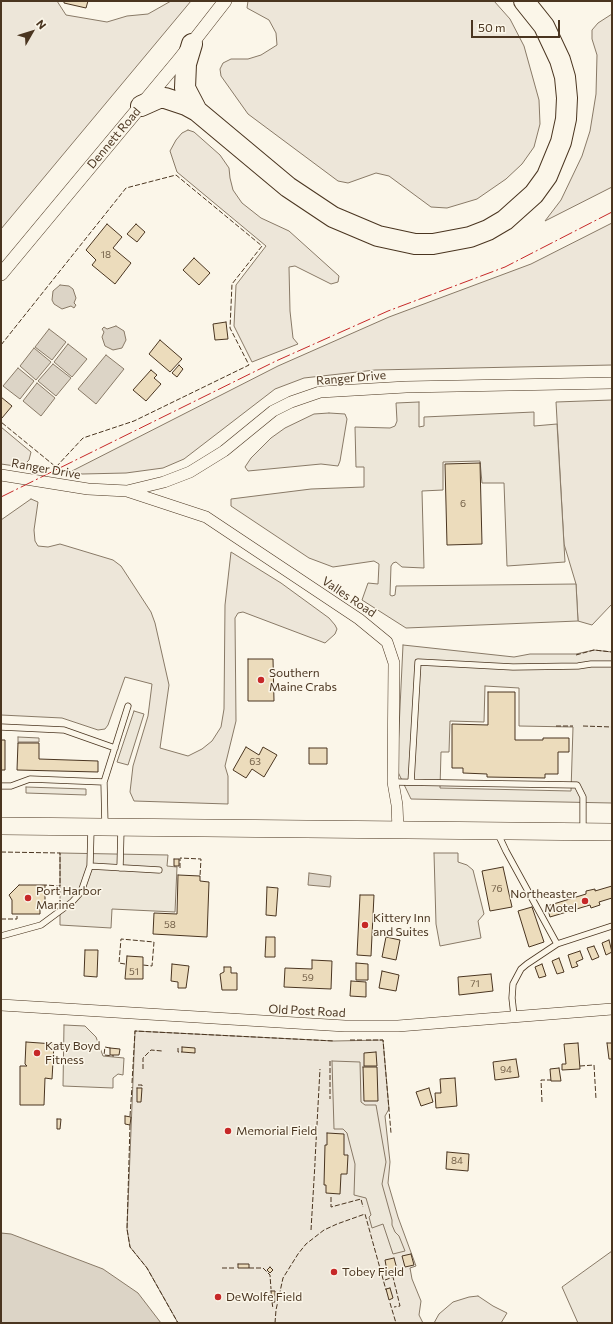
<!DOCTYPE html>
<html>
<head>
<meta charset="utf-8">
<style>
	body { margin:0 }
	#map { position:relative; width:613px; height:1324px; overflow:hidden; background:#fbf6e9; font-family:Commissioner,sans-serif }
	canvas { display:block }
	.frame { position:absolute; inset:0; border:2px solid #4a3520; pointer-events:none }
	.north { position:absolute; left:12px; top:12px; width:40px; height:40px; -webkit-text-stroke:3px #fbf6e9; paint-order:stroke; rotate:51deg; font-size:11px; font-weight:700; line-height:16px; text-align:center; color:#4a3520 }
	.north::after { content:''; display:block; margin:auto; width:14px; height:18px; background:#4a3520; clip-path:polygon(50% 0,100% 100%,50% 72%,0 100%) }
	.scale { position:absolute; left:471px; top:20px; width:89px; height:18px; box-sizing:border-box; border:2px solid #4a3520; border-top:0; padding-left:5px; font-size:12px; line-height:14px; white-space:nowrap; color:#4a3520; -webkit-text-stroke:3px #fbf6e9; paint-order:stroke }
</style>
</head>
<body>
<div id="map">
<canvas width="613" height="1324"></canvas>
<div class="frame"></div>
<div class="north">N</div>
<div class="scale">50 m</div>
</div>
<script>
const g = document.querySelector('canvas').getContext('2d');
g.lineJoin = 'round';
function fillPath(path, color) { g.fillStyle = color; g.fill(path, 'evenodd'); }
const poly = rows => new Path2D(rows.map(r => 'M' + r).join(''));
function trace(path, color, width, dash) { g.strokeStyle = color; g.lineWidth = width; g.lineCap = dash ? 'butt' : 'round'; g.setLineDash(dash || []); g.stroke(path); }
function drawText(font, color, halo, rows, align = 'center') {
  g.font = font + ' Commissioner,sans-serif'; g.lineWidth = 3; g.setLineDash([]); g.textBaseline = 'middle'; g.strokeStyle = halo; g.fillStyle = color; for (const [text, x, y, turn = 0] of rows) {
    g.save(); g.translate(x, y); g.rotate((+turn || 0) * Math.PI / 180); g.textAlign = isNaN(turn) ? turn : align; if (halo) g.strokeText(text, 0, 0); g.fillText(text, 0, 0); g.restore();
  }
}
const green = poly([
	[1,1,57,1,66,15,107,22,127,16,148,14,171,1,191,1,1,229,1,1],
	[248,1,494,1,510,19,524,46,539,100,540,124,534,147,522,164,506,179,477,199,447,208,431,207,389,176,376,173,348,183,338,181,248,114,221,76,220,69,223,63,231,59,248,59,261,55,277,45,276,33,269,20,247,8,248,1],
	[612,14,612,187,545,221,561,200,582,156,590,131,596,94,597,55,592,39,592,30,598,23,612,14],
	[188,130,194,132,220,155,229,168,230,178,233,190,242,203,261,218,289,231,339,276,338,282,331,284,295,266,289,267,290,311,293,338,298,344,252,362,234,326,236,285,266,246,177,172,170,151,176,140,182,133,188,130],
	[612,223,612,365,375,370,304,378,275,389,184,459,163,468,126,473,82,474,72,471,278,366,389,317,531,264,612,223],
	[612,400,612,604,592,625,578,621,576,584,564,544,556,402,612,400],
	[329,413,345,414,347,419,340,461,338,466,321,464,248,471,245,467,251,458,271,438,285,428,314,414,329,413],
	[1,427,31,452,29,460,22,467,1,464,1,427],
	[31,499,38,502,34,530,35,541,38,546,48,547,60,544,113,560,121,566,151,612,155,623,169,685,160,748,188,756,202,749,212,741,221,727,224,709,225,605,231,552,281,583,329,618,335,625,337,629,335,634,325,643,243,612,238,613,235,618,236,721,225,766,228,776,228,804,134,801,130,792,133,766,148,716,152,684,125,677,108,725,105,729,98,730,62,718,1,715,1,520,31,499],
	[135,1031,334,1041,383,1040,389,1109,385,1116,390,1162,388,1183,398,1217,416,1266,410,1268,412,1279,421,1301,419,1315,423,1323,178,1323,147,1268,130,1247,127,1229,135,1031],
	[478,1296,493,1306,507,1313,501,1323,434,1323,439,1314,453,1302,469,1297,478,1296]
]);
const parking = poly([
	[419,402,419,427,424,426,424,417,534,412,534,426,557,424,565,562,507,566,504,483,482,483,480,461,443,462,443,490,422,491,424,568,402,567,396,562,393,563,391,566,390,595,392,596,395,595,396,586,576,584,578,621,406,628,362,600,368,583,378,584,379,564,374,561,333,567,309,558,231,506,231,499,311,489,364,487,364,467,356,467,355,427,390,428,395,426,397,421,396,403,419,402],
	[403,645,514,657,530,654,576,654,594,650,612,652,612,803,411,799,397,770,403,645],
	[485,686,519,688,519,726,573,727,571,791,440,788,441,752,449,752,450,721,484,722,485,686],
	[134,711,144,714,128,765,117,762,134,711],
	[18,737,39,738,39,742,18,742,18,737],
	[26,787,86,789,86,795,26,793,26,787],
	[60,853,168,855,167,866,177,867,175,912,112,909,111,928,60,925,60,853],
	[434,853,458,853,458,862,467,865,473,870,484,914,478,921,481,938,440,946,436,924,434,853],
	[64,1025,85,1026,96,1037,103,1056,124,1058,123,1075,118,1074,113,1078,113,1088,63,1086,64,1025],
	[332,1061,360,1062,361,1102,365,1105,376,1105,386,1162,382,1184,392,1220,392,1225,395,1232,399,1236,405,1251,393,1254,383,1224,372,1228,369,1217,371,1215,366,1198,354,1195,355,1164,347,1133,343,1129,334,1129,332,1061],
	[612,1251,612,1323,578,1323,562,1287,612,1251]
]);
const water = poly([
	[60,285,69,286,73,289,76,298,74,303,76,305,74,308,71,306,62,309,54,304,52,300,53,291,60,285],
	[116,326,124,331,126,340,122,348,113,350,105,346,102,337,104,332,102,329,104,327,107,329,116,326],
	[49,329,66,342,52,360,35,347,49,329],
	[68,344,87,359,72,377,54,362,68,344],
	[34,348,51,362,36,380,20,366,34,348],
	[106,355,124,369,96,404,78,389,106,355],
	[53,364,71,378,56,396,38,381,53,364],
	[18,368,34,381,20,399,3,386,18,368],
	[37,383,55,398,41,416,23,401,37,383],
	[309,873,331,876,330,887,308,885,309,873],
	[1,1233,11,1234,103,1269,138,1293,161,1323,1,1323,1,1233]
]);
const building = poly([
	[64,1,88,1,86,8,64,3,64,1],
	[107,224,122,237,113,248,131,263,115,284,92,265,96,260,86,250,107,224],
	[136,224,145,232,137,242,127,234,136,224],
	[194,258,210,273,199,285,183,270,194,258],
	[226,322,228,339,215,340,213,324,226,322],
	[160,340,182,359,170,372,149,354,160,340],
	[179,365,183,369,177,377,172,373,179,365],
	[151,370,157,375,154,378,161,384,146,401,133,390,151,370],
	[1,397,12,406,2,418,1,417,1,397],
	[480,463,482,544,447,545,445,464,480,463],
	[248,659,273,659,274,701,248,701,248,659],
	[488,692,515,692,515,740,543,740,543,738,569,738,569,752,558,752,558,774,545,774,545,778,487,777,487,774,463,773,463,768,452,768,452,724,488,725,488,692],
	[1,740,5,740,5,770,1,770,1,740],
	[18,743,39,743,39,759,98,761,98,772,17,770,18,743],
	[246,747,259,755,263,747,277,755,264,777,252,769,246,778,233,770,246,747],
	[309,748,327,748,327,764,309,764,309,748],
	[174,859,179,859,179,866,174,866,174,859],
	[503,867,512,907,490,911,482,871,503,867],
	[178,875,200,876,200,881,209,882,207,937,153,934,154,913,177,914,178,875],
	[19,885,45,885,45,905,40,905,40,914,12,914,12,900,9,895,19,885],
	[612,886,612,898,599,902,600,905,591,908,590,905,550,917,547,906,586,894,586,891,595,889,595,891,612,886],
	[267,887,278,888,276,916,266,915,267,887],
	[360,895,374,895,371,956,357,955,360,895],
	[532,907,544,942,529,947,518,911,532,907],
	[266,937,275,937,275,957,265,957,266,937],
	[386,937,400,940,396,960,382,957,386,937],
	[609,940,612,952,606,955,602,943,609,940],
	[594,946,599,957,592,960,587,948,594,946],
	[85,950,98,950,97,977,84,976,85,950],
	[580,951,583,959,576,962,578,966,572,968,568,955,580,951],
	[127,956,143,957,143,979,125,979,127,956],
	[559,958,564,972,557,974,552,961,559,958],
	[312,960,332,961,331,989,284,987,285,968,312,969,312,960],
	[356,963,368,964,368,980,356,980,356,963],
	[172,964,189,966,186,988,178,988,178,982,171,981,172,964],
	[542,964,546,976,539,978,535,967,542,964],
	[224,967,231,967,231,973,237,973,237,990,222,990,220,974,224,972,224,967],
	[382,971,399,975,396,991,379,988,382,971],
	[491,974,493,991,459,995,458,977,491,974],
	[351,981,366,982,366,997,350,996,351,981],
	[26,1042,54,1044,52,1079,45,1078,44,1105,20,1105,20,1066,27,1066,25,1064,26,1042],
	[578,1043,580,1069,562,1070,562,1064,566,1064,564,1044,578,1043],
	[607,1043,612,1043,612,1059,609,1059,607,1043],
	[182,1047,195,1048,195,1053,182,1052,182,1047],
	[110,1048,120,1049,119,1055,110,1055,110,1048],
	[376,1052,377,1066,364,1066,364,1053,376,1052],
	[516,1059,519,1077,495,1080,493,1062,516,1059],
	[363,1067,377,1067,378,1101,364,1101,363,1067],
	[559,1068,561,1081,551,1081,550,1069,559,1068],
	[455,1078,457,1106,436,1108,435,1093,441,1093,440,1079,455,1078],
	[137,1088,142,1088,141,1102,137,1102,137,1088],
	[429,1088,433,1102,421,1106,416,1092,429,1088],
	[125,1116,131,1117,130,1125,125,1124,125,1116],
	[57,1119,61,1119,60,1129,57,1129,57,1119],
	[327,1133,344,1134,344,1155,348,1155,347,1174,341,1174,340,1194,326,1193,326,1185,324,1185,325,1145,327,1145,327,1133],
	[447,1152,469,1154,468,1171,446,1169,447,1152],
	[411,1254,414,1265,405,1267,402,1256,411,1254],
	[394,1258,397,1269,387,1271,385,1260,394,1258],
	[238,1264,249,1264,249,1268,238,1268,238,1264],
	[270,1267,273,1270,270,1273,267,1270,270,1267],
	[390,1288,393,1298,389,1300,386,1289,390,1288],
	[271,1291,275,1291,275,1302,272,1302,271,1291]
]);
const service = poly([
	[1,727,64,730,115,748],
	[104,782,128,706],
	[393,782,577,785,583,797,583,830],
	[411,782,418,662,513,667,578,666,591,664,612,664],
	[1,786,11,786,30,779,104,782,105,826],
	[498,834,506,851,557,944],
	[90,866,159,870],
	[120,868,121,829],
	[1,936,41,925,72,902,81,892,90,866,91,829],
	[514,1016,512,998,513,984,521,969,527,964,557,944,612,926]
]);
const minor = poly([
	[1,475,88,489,127,491,164,482,190,472,224,451,273,411,291,402,320,392,406,387,612,383],
	[127,491,206,517,359,619,387,642,394,663,393,782,397,805,398,830],
	[1,1005,345,1026,398,1026,612,1009]
]);
const tertiary = poly([
	[1,274,179,60,225,1]
]);
const primary = poly([
	[1,826,612,832]
]);
const motorway = poly([
	[192,44,186,64,185,88,197,111],
	[141,106,159,98,165,98,186,105,197,111,288,187,333,217,378,236,415,244,433,244,470,237,488,230,505,220,534,194,547,176,561,142,566,119,567,98,565,77,560,60,544,26,524,1]
]);
const fence = poly([
	[1,345,126,188,176,175,262,246,232,284,230,328,249,365,134,421,83,438,56,467,1,422],
	[576,655,594,650,612,652],
	[556,726,573,726],
	[583,726,612,727],
	[1,852,60,853,60,886,45,885],
	[180,868,180,858,201,859,200,876],
	[1,919,17,919,17,914],
	[125,964,119,963,121,939,154,942,152,966,143,965],
	[350,1040,364,1040],
	[366,1040,383,1040,391,1133],
	[110,1048,105,1047,104,1055,114,1056],
	[178,1048,178,1052,182,1052],
	[330,1061,330,1099],
	[580,1066,594,1065,596,1099],
	[143,1069,143,1058,151,1050,162,1051],
	[132,1083,135,1031,334,1041],
	[138,1085,142,1085,142,1088],
	[542,1102,541,1080,551,1080],
	[130,1116,132,1087],
	[130,1125,127,1229,130,1247,147,1268,178,1323],
	[315,1161,320,1069],
	[331,1197,331,1207,361,1199,363,1207],
	[311,1230,315,1163],
	[222,1268,236,1268],
	[249,1268,263,1268,270,1275,271,1289],
	[385,1280,393,1277,400,1306,394,1307],
	[272,1302,273,1309],
	[390,1303,396,1323],
	[275,1323,276,1310,283,1278,298,1254,306,1244,324,1230,337,1224,365,1214,386,1290]
]);
const power = poly([
	[1,497,276,361,388,311,505,267,612,212]
]);
const markers = [
	[261,680,4,"#c62828"],
	[28,898,4,"#c62828"],
	[585,901,4,"#c62828"],
	[365,925,4,"#c62828"],
	[37,1053,4,"#c62828"],
	[228,1131,4,"#c62828"],
	[334,1272,4,"#c62828"],
	[218,1297,4,"#c62828"]
];
const numberNames = [
	["18",106,255],
	["6",463,504],
	["63",255,762],
	["76",497,889],
	["58",170,925],
	["51",134,972],
	["59",308,978],
	["71",475,984],
	["94",506,1070],
	["84",457,1161]
];
const streetNames = [
	["Dennett Road",114,138,-50],
	["Ranger Drive",351,378,-5],
	["Ranger Drive",46,469,10],
	["Valles Road",349,597,34],
	["Old Post Road",307,1011,3]
];
const poiNames = [
	["Southern",269,673],
	["Maine Crabs",269,687],
	["Port Harbor",36,891],
	["Marine",36,905],
	["Northeaster",577,894,"right"],
	["Motel",577,908,"right"],
	["Kittery Inn",373,918],
	["and Suites",373,932],
	["Katy Boyd",45,1046],
	["Fitness",45,1060],
	["Memorial Field",236,1131],
	["Tobey Field",342,1272],
	["DeWolfe Field",226,1297]
];
fillPath(green, '#ede6d9');
trace(green, '#887966', 1);
fillPath(parking, '#ede7d9');
trace(parking, '#887966', 1);
fillPath(water, '#dcd4c6');
trace(water, '#887966', 1);
fillPath(building, '#ecdcbc');
trace(building, '#4a3520', 1);
trace(service, '#4a3520', 7);
trace(minor, '#4a3520', 12);
trace(tertiary, '#4a3520', 14);
trace(primary, '#4a3520', 18);
trace(motorway, '#4a3520', 22);
trace(service, '#fbf6e9', 5.5);
trace(minor, '#fbf6e9', 11);
trace(tertiary, '#fbf6e9', 13);
trace(primary, '#fbf6e9', 17);
trace(motorway, '#fbf6e9', 20);
trace(fence, '#4a3520', 1, [5, 2]);
trace(power, '#c62828', 1, [14, 3, 2, 3]);
for (const [x, y, r, color] of markers) { const dot = new Path2D(); dot.arc(x, y, r, 0, 2 * Math.PI); g.fillStyle = color; g.fill(dot); trace(dot, '#fbf6e9', 1.5); }
drawText('10px', '#725f47', null, numberNames);
drawText('12px', '#4a3520', '#fbf6e9', streetNames);
drawText('12px', '#4a3520', '#fbf6e9', poiNames, 'left');
</script>
</body>
</html>
